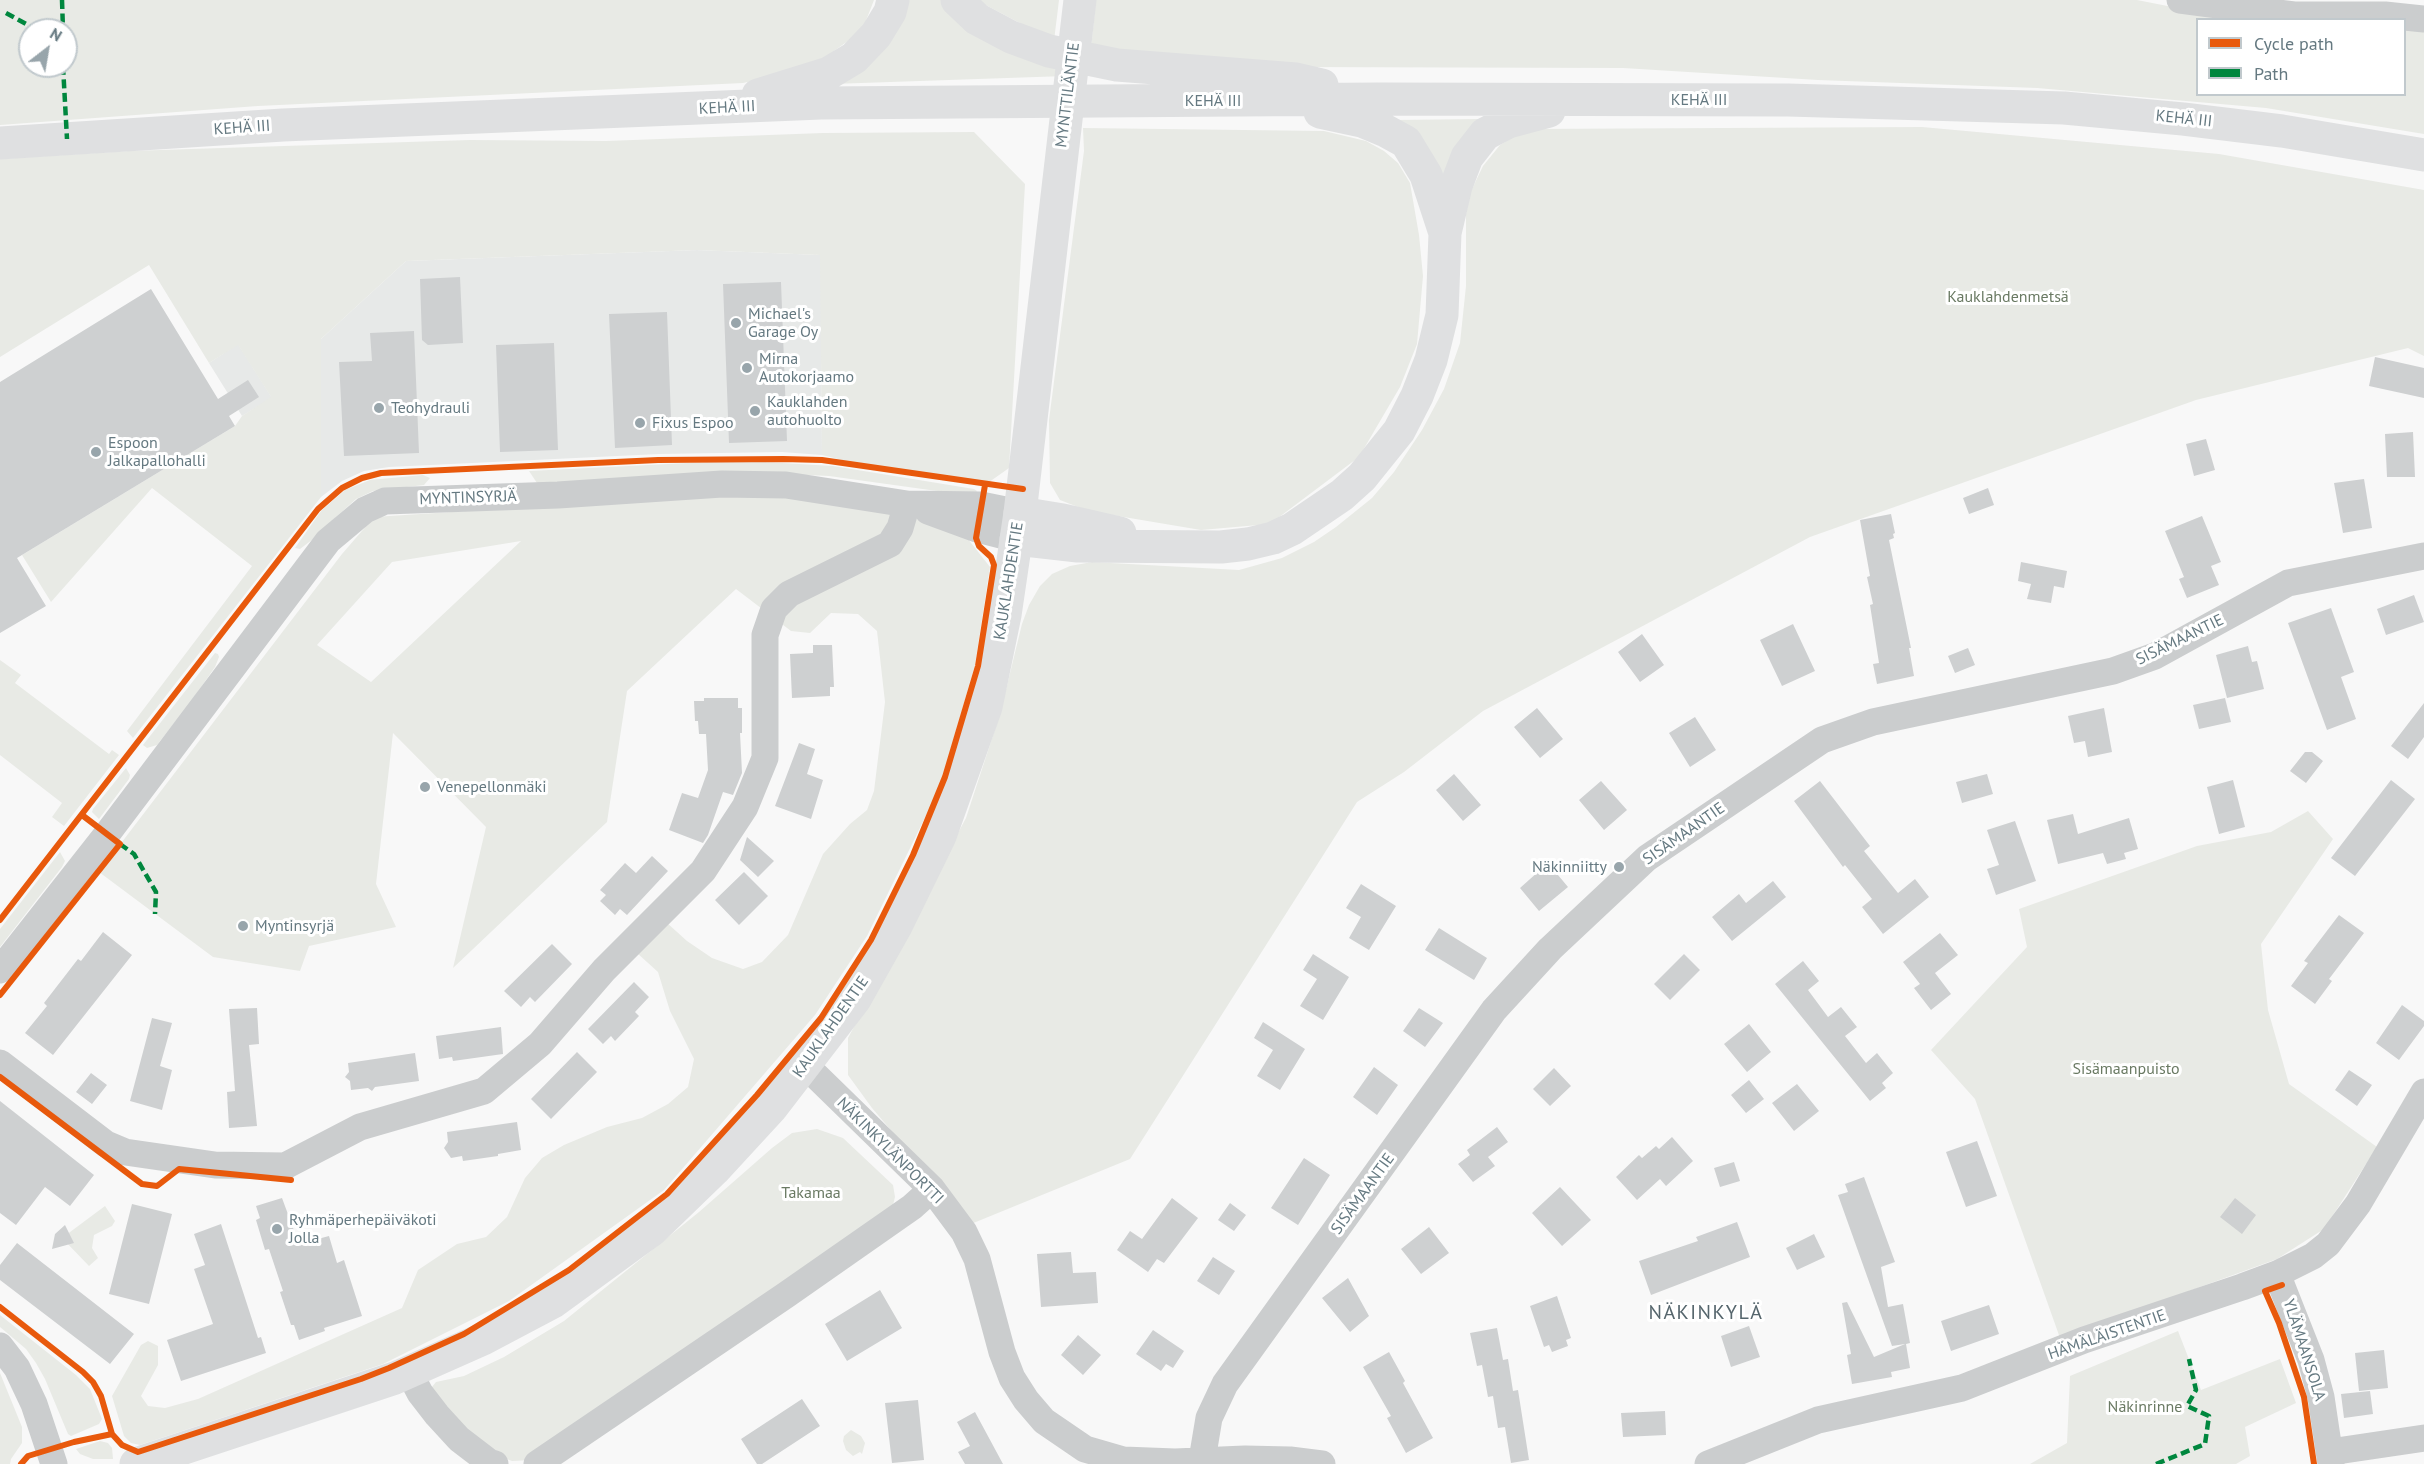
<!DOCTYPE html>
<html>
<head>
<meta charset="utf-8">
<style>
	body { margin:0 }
	#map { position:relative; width:2424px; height:1464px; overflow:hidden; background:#f8f8f8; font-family:"PT Sans",sans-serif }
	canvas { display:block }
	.legend { position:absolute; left:2196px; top:18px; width:210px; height:78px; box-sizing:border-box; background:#fff; border:2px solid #c1c9cd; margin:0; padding:8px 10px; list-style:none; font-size:18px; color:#657981 }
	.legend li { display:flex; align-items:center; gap:12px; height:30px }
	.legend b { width:30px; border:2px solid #c1c9cd }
	.north { position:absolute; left:18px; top:18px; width:60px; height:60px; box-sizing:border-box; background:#fff; border:2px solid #c1c9cd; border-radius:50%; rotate:31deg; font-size:16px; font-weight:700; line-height:24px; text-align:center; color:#657981 }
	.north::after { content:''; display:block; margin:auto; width:21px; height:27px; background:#98a5ab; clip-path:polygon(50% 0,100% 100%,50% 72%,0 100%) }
</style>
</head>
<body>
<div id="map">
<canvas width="2424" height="1464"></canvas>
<ul class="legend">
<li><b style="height:8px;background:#e8590c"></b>Cycle path</li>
<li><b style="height:8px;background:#00873e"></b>Path</li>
</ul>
<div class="north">N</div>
</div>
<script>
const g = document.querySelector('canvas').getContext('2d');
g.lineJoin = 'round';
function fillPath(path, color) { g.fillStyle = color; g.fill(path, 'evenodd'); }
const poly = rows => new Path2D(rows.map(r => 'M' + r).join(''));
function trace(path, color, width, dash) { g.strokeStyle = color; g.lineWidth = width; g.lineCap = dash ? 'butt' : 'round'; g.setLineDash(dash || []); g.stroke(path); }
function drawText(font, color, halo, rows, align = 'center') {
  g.font = font + ' "PT Sans",sans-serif'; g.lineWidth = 6; g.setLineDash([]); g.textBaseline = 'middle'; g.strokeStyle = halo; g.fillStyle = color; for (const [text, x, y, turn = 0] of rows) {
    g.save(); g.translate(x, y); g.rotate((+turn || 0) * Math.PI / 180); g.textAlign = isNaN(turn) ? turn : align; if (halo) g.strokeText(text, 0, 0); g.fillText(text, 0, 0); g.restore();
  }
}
const built = poly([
	[697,250,821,255,822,455,782,452,659,454,389,467,364,471,342,481,321,497,321,339,406,261],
	[238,344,272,398,242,416,209,363]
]);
const green = poly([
	[0,0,874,0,862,31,810,68,743,83,258,106,0,125],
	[30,30,66,30,66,66,30,66],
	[906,0,941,0,1095,75,832,84],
	[976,0,1059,0,1054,41],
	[1096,0,2137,0,2198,12,2263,19,2198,20,2198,94,2404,94,2405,28,2424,30,2424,134,2266,108,2037,88,1818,80,1623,68,1287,67,1091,48],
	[1480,119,1443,186,1395,120],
	[1922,127,2219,154,2424,190,2424,356,2408,348,2196,400,1810,537,1483,711,1404,772,1357,802,1130,1159,971,1224,872,1108,848,1075,848,1038,966,818,1000,714,1022,624,1029,605,1040,586,1052,574,1070,566,1092,562,1239,570,1282,558,1314,542,1336,527,1372,498,1394,472,1422,430,1444,389,1460,343,1466,286,1466,214,1471,191,1483,166,1500,145,1526,129],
	[1083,128,1324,131,1366,141,1384,151,1398,163,1410,183,1419,235,1423,276,1417,344,1400,387,1359,457,1270,524,1201,530,1088,511,1060,500,1050,483,1049,420,1084,151],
	[974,132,1025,184,1009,468,985,485,866,466,822,455,820,255,697,250,406,261,321,339,321,497,133,738,127,731,252,566,152,488,51,602,22,555,235,426,242,416,271,397,238,345,209,363,149,265,0,357,0,159,129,151,470,140,606,141,823,133],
	[708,462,765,462,833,466,974,489,977,491,973,496,829,476,761,473,537,483,529,471],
	[423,475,430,478,424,485,373,491,356,499,334,519,321,533,300,549,295,548,321,511,345,490,370,480],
	[714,495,834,499,929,522,968,539,990,567,975,665,939,789,867,936,815,1015,664,1190,509,1301,383,1364,140,1445,131,1443,124,1436,112,1396,141,1345,148,1341,158,1346,158,1365,141,1396,148,1406,165,1408,198,1399,402,1308,418,1270,457,1244,486,1237,507,1217,525,1178,542,1158,564,1145,607,1127,642,1118,668,1104,688,1087,694,1059,670,1011,658,972,637,953,666,922,687,941,712,958,743,969,762,962,788,935,823,854,850,824,867,810,874,791,885,702,877,631,858,614,831,613,810,633,791,631,736,589,627,691,607,822,453,968,486,827,393,733,376,884,396,927,309,946,300,971,213,957,99,872,342,554,374,517],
	[521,541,371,682,317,645,392,562],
	[215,653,218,654,219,657,215,667,190,703,157,745,147,748,143,745],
	[0,660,21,675,15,683,109,754,112,750,119,755,64,826,52,817,62,803,0,755],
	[126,768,130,775,129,779,99,819,92,812,93,809],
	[2308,811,2333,839,2261,944,2268,1010,2289,1084,2377,1147,2324,1229,2277,1259,2060,1338,1975,1099,1931,1050,2027,947,2019,909,2197,846,2271,832],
	[60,852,65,861,62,867,0,947,0,929],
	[817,1129,843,1138,893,1185,895,1197,892,1209,532,1460,512,1461,491,1453,466,1434,431,1388,436,1382,464,1376,504,1357,564,1321,699,1212,772,1148,792,1133],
	[105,1206,115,1221,112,1226,94,1235,92,1248,98,1258,89,1266,62,1238],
	[0,1315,76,1375,90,1389,102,1419,99,1424,71,1436,68,1434,45,1379,36,1363,26,1349,0,1327],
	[2178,1331,2201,1390,2280,1359,2296,1403,2245,1427,2250,1456,2236,1464,2030,1464,2067,1443,2070,1376],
	[0,1373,22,1427,22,1443,11,1459,10,1464,0,1464],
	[851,1430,861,1436,865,1443,862,1454,860,1452,853,1456,846,1450,843,1441,844,1436],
	[100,1441,108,1443,112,1448,113,1459,93,1459,80,1454,76,1449]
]);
const building = poly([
	[460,277,463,343,428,345,422,340,420,279],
	[781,282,787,441,729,443,723,284],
	[151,289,218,399,248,380,259,397,229,416,235,426,17,558,46,606,0,633,0,382],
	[667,312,672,445,615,448,609,314],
	[414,331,419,453,344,456,339,362,372,361,370,333],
	[554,343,558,450,500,452,496,345],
	[2375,357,2424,368,2424,398,2369,386],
	[2413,432,2415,477,2387,477,2385,434],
	[2206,439,2215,470,2194,476,2186,444],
	[2364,479,2372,528,2343,533,2334,483],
	[1988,488,1994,505,1969,514,1963,498],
	[1891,514,1895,533,1893,534,1894,538,1889,540,1911,648,1909,648,1914,676,1877,684,1873,664,1879,663,1870,605,1873,604,1867,577,1870,576,1860,520],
	[2202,516,2221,562,2211,566,2219,585,2187,598,2179,579,2184,577,2165,531],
	[2021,562,2067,571,2064,588,2054,586,2051,603,2027,599,2031,584,2018,581],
	[2414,595,2424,622,2386,635,2377,609],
	[2331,608,2354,672,2341,677,2356,719,2327,730,2288,623],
	[1793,624,1815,671,1782,686,1760,640],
	[1642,634,1664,665,1640,682,1618,652],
	[813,645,832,645,834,687,830,687,830,696,792,698,790,654,813,653],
	[2248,646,2252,662,2257,661,2264,689,2227,698,2216,655],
	[1968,648,1975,665,1955,673,1948,656],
	[704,698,738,698,738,708,742,708,742,733,740,733,742,773,733,795,723,792,708,835,703,843,669,830,682,793,698,798,708,770,706,734,699,734,698,721,695,721,694,701,704,701],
	[2225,698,2231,722,2199,729,2193,705],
	[2424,703,2424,737,2408,759,2391,746],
	[1537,708,1563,739,1540,758,1514,727],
	[2104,708,2112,752,2088,757,2085,741,2074,743,2068,716],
	[1695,717,1716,750,1690,767,1669,733],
	[799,743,815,749,807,774,823,780,811,819,775,806],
	[2305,752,2312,752,2323,761,2306,783,2290,771],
	[1454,774,1481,805,1463,821,1436,790],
	[1987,774,1993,794,1962,803,1956,782],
	[2233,780,2245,827,2219,834,2207,787],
	[2391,780,2415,799,2355,876,2331,858],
	[1601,781,1627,810,1604,830,1579,800],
	[1820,781,1870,846,1864,851,1898,893,1915,879,1929,897,1883,934,1862,907,1872,899,1845,865,1843,867,1794,801],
	[2073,814,2078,834,2129,818,2138,849,2124,853,2126,859,2107,864,2103,853,2058,864,2047,820],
	[2015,821,2036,881,1996,895,1987,869,1999,865,1987,830],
	[747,837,774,861,758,877,740,860],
	[652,856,668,871,627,915,620,909,615,915,600,901,606,895,600,890,625,863,636,873],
	[1548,863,1568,887,1539,911,1520,888],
	[744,872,768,896,739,925,715,900],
	[1773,881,1786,897,1732,941,1712,917,1739,894,1746,903],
	[1361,884,1396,906,1369,950,1349,938,1361,917,1346,908],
	[2339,915,2364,933,2329,979,2332,981,2315,1004,2291,986,2308,963,2304,961],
	[1439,928,1487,958,1474,980,1425,950],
	[103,932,132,955,53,1055,25,1033,47,1006,44,1003,78,959,81,961],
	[1940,933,1958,955,1935,973,1951,994,1931,1010,1914,988,1920,984,1903,962],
	[552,944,572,964,535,1002,530,997,521,1007,504,991],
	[1313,954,1349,977,1323,1020,1300,1006,1317,979,1303,970],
	[1684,954,1700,970,1670,1000,1654,984],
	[1803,961,1819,981,1808,990,1828,1017,1841,1007,1857,1027,1845,1036,1866,1063,1877,1053,1893,1073,1882,1083,1886,1088,1870,1101,1775,984],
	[634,982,649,997,635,1012,639,1016,615,1041,611,1036,603,1044,588,1029],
	[2402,1005,2424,1021,2424,1026,2399,1060,2376,1043],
	[257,1008,259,1044,249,1045,257,1126,229,1128,227,1092,235,1091,229,1009],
	[1419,1008,1443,1023,1425,1047,1403,1031],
	[152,1018,172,1023,160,1066,172,1070,162,1110,130,1101],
	[1263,1022,1305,1049,1280,1090,1257,1076,1273,1050,1254,1038],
	[1749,1024,1771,1052,1747,1072,1724,1044],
	[501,1027,503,1054,453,1061,452,1057,439,1059,436,1036],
	[577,1052,597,1072,551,1119,531,1099],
	[415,1053,419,1081,375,1087,372,1091,368,1088,351,1090,350,1081,345,1077,349,1072,348,1063],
	[1374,1067,1398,1085,1377,1115,1353,1097],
	[1554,1068,1571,1086,1550,1106,1533,1089],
	[2349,1070,2372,1085,2357,1106,2335,1090],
	[91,1073,107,1085,92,1104,76,1092],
	[1749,1080,1764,1099,1746,1113,1731,1095],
	[1797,1084,1819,1111,1794,1131,1772,1103],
	[0,1101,94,1175,70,1206,45,1187,16,1225,0,1213],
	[517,1122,521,1150,498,1154,498,1156,463,1161,462,1156,451,1158,444,1148,448,1142,447,1132],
	[1497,1127,1508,1142,1488,1157,1495,1166,1473,1182,1458,1164,1470,1155,1467,1150],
	[1672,1137,1693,1161,1666,1186,1660,1179,1637,1200,1616,1177,1639,1155,1642,1158,1656,1146,1659,1149],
	[1977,1141,1997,1196,1966,1207,1946,1152],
	[1304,1158,1330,1175,1298,1225,1271,1208],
	[1734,1162,1740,1181,1720,1187,1714,1168],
	[1864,1177,1895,1262,1881,1267,1888,1307,1903,1304,1910,1343,1906,1344,1910,1368,1891,1372,1892,1377,1852,1384,1847,1355,1851,1354,1842,1303,1847,1302,1874,1357,1905,1344,1892,1346,1838,1195,1848,1192,1845,1184],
	[1560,1187,1591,1220,1562,1246,1532,1213],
	[282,1198,299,1244,329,1236,337,1263,344,1260,362,1316,324,1328,325,1331,299,1340,294,1325,291,1325,280,1292,283,1291,269,1249,265,1250,256,1220,260,1218,256,1206],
	[1172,1198,1198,1218,1164,1263,1157,1259,1148,1272,1117,1250,1130,1231,1142,1239],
	[2235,1198,2256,1215,2242,1234,2220,1217],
	[1230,1203,1246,1215,1234,1231,1218,1220],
	[132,1204,172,1214,149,1304,109,1294],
	[1737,1222,1750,1257,1651,1295,1639,1261,1698,1241,1696,1237],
	[221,1224,258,1338,261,1337,266,1353,181,1381,167,1340,213,1324,194,1269,205,1265,194,1234],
	[65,1225,74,1243,52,1249,55,1234],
	[1429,1227,1449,1253,1421,1274,1401,1249],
	[1814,1234,1825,1257,1797,1270,1786,1248],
	[17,1243,134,1334,110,1364,0,1280,0,1265],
	[1071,1252,1073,1273,1096,1272,1098,1303,1041,1307,1037,1254],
	[1213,1257,1235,1271,1219,1295,1197,1281],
	[1348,1278,1369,1316,1350,1332,1322,1298],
	[880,1290,902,1328,847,1361,825,1324],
	[1557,1296,1571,1338,1566,1340,1568,1346,1552,1352,1549,1345,1544,1347,1530,1306],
	[1989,1305,1999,1334,1951,1351,1941,1321],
	[1749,1326,1760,1357,1731,1367,1721,1336],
	[1497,1328,1503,1360,1508,1359,1513,1391,1518,1390,1529,1460,1511,1463,1505,1427,1498,1428,1493,1396,1488,1397,1482,1365,1477,1366,1470,1333],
	[1153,1330,1184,1351,1173,1368,1166,1364,1161,1371,1136,1354],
	[1078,1335,1101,1355,1083,1375,1061,1355],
	[2384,1350,2388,1388,2359,1391,2355,1353],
	[1389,1352,1405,1381,1403,1383,1433,1438,1406,1453,1387,1418,1391,1416,1363,1367],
	[2370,1391,2373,1414,2344,1418,2341,1394],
	[802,1399,820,1426,762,1464,757,1464,741,1439],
	[918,1400,924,1460,892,1463,885,1403],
	[1665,1411,1666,1435,1623,1437,1621,1413],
	[975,1412,1003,1464,965,1464,958,1452,970,1446,957,1422]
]);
const street = poly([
	[2180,0,2294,15,2385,15,2424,19],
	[928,511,977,529,1016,539],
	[0,970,107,834,328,541,365,510,385,501,558,495,722,484,786,485,907,504,981,505,1020,513],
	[0,1063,106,1144,125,1152,215,1165,285,1166,360,1127,484,1091,540,1044,604,970,703,871,745,807,765,758,765,635,774,609,789,594,890,544,900,528,907,504],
	[806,1066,932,1189,964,1232,977,1259,1002,1352,1012,1378,1026,1400,1044,1421,1085,1449,1123,1460,1175,1462,1245,1459,1290,1460,1322,1464],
	[2277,1274,2311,1360,2321,1397,2331,1464],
	[0,1346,17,1368,34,1404,54,1464],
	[409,1372,420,1393,437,1415,459,1439,489,1462,495,1464],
	[2330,1452,2424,1438],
	[1202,1460,1209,1418,1225,1384,1494,1010,1550,949,1647,858,1822,740,1873,722,2113,671,2155,656,2288,583,2424,556],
	[537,1464,786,1295,912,1207,932,1189],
	[1708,1464,1818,1420,1962,1388,2084,1340,2242,1287,2277,1274,2313,1256,2328,1244,2358,1204,2424,1092]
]);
const secondary = poly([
	[136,1464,395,1378,483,1339,553,1302,652,1230,714,1170,772,1107,855,999,896,926,940,836,986,707,1005,615,1020,513,1080,0]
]);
const highway = poly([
	[957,0,977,19,1011,37,1049,51,1117,65,1296,79,1322,85],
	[758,95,829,73,854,58,876,35,890,12,893,0],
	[1320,112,1362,121,1386,131,1406,142,1426,175,1445,233],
	[0,143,283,125,821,103,1379,99,1788,100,2064,108,2183,119,2282,131,2424,155],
	[1020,513,1063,520,1120,533],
	[1016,539,1078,546,1221,547,1248,544,1273,538,1292,529,1342,495,1362,477,1399,431,1417,396,1431,360,1442,315,1445,233,1456,186,1467,157,1485,134,1508,122,1549,111]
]);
const quiet = poly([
	[62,0,63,30],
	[6,13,37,30],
	[63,66,67,139],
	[120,844,134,854,156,892,155,914],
	[2156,1464,2205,1444,2209,1416,2187,1406,2196,1390,2189,1359]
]);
const cycleway = poly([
	[0,920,318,509,342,488,362,478,381,473,658,460,783,459,822,460,1023,489],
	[0,995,120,844,82,815],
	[0,1077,142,1184,157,1186,179,1169,291,1180],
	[2282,1285,2265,1291,2279,1323,2304,1397,2314,1464],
	[0,1307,83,1372,93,1382,101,1396,112,1434],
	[21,1464,28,1456,74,1442,112,1434,122,1445,138,1452,361,1379,389,1368,464,1334,569,1270,667,1194,757,1095,821,1018,871,940,913,855,945,777,978,666,994,565,991,557,979,546,976,538,985,485]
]);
const markers = [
	[736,323,6,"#98a5ab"],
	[747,368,6,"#98a5ab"],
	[379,408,6,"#98a5ab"],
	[755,411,6,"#98a5ab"],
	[640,423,6,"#98a5ab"],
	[96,452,6,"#98a5ab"],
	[425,787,6,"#98a5ab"],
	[1619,867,6,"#98a5ab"],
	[243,926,6,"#98a5ab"],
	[277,1229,6,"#98a5ab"]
];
const streetNames = [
	["MYNTTILÄNTIE",1068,95,-83],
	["KEHÄ III",1699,100],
	["KEHÄ III",1213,101],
	["KEHÄ III",727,108,-3],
	["KEHÄ III",2184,119,6],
	["KEHÄ III",242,128,-4],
	["MYNTINSYRJÄ",468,498,-2],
	["KAUKLAHDENTIE",1009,581,-81],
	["SISÄMAANTIE",2180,640,-26],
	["SISÄMAANTIE",1684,834,-35],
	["KAUKLAHDENTIE",831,1027,-55],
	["NÄKINKYLÄNPORTTI",890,1151,45],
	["SISÄMAANTIE",1363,1194,-54],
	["HÄMÄLÄISTENTIE",2107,1335,-19],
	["YLÄMAANSOLA",2304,1350,72]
];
const parkNames = [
	["Kauklahdenmetsä",2008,297],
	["Sisämaanpuisto",2126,1069],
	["Takamaa",811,1193],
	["Näkinrinne",2145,1407]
];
const poiNames = [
	["Michael's",748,314],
	["Garage Oy",748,332],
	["Mirna",759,359],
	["Autokorjaamo",759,377],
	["Kauklahden",767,402],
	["autohuolto",767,420],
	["Teohydrauli",391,408],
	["Fixus Espoo",652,423],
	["Espoon",108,443],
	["Jalkapallohalli",108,461],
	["Venepellonmäki",437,787],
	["Näkinniitty",1607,867,"right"],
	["Myntinsyrjä",255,926],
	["Ryhmäperhepäiväkoti",289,1220],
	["Jolla",289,1238]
];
const quarterNames = [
	["NÄKINKYLÄ",1706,1313]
];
fillPath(built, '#e7e9e8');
fillPath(green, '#e8eae5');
fillPath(building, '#ced0d1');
trace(street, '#cbcdce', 27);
trace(secondary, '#dfe0e1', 33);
trace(highway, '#dfe0e1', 33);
trace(quiet, '#00873e', 4.5, [9, 4.5]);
trace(cycleway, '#e8590c', 6);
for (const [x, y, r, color] of markers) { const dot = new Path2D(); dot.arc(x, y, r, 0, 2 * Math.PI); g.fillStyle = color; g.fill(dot); trace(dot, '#fff', 2); }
drawText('16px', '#657981', '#fff', streetNames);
drawText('16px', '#6a7a63', '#fff', parkNames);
drawText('16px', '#657981', '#fff', poiNames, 'left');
g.letterSpacing = '1.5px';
drawText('20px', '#56666d', '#fff', quarterNames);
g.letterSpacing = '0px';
</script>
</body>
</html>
